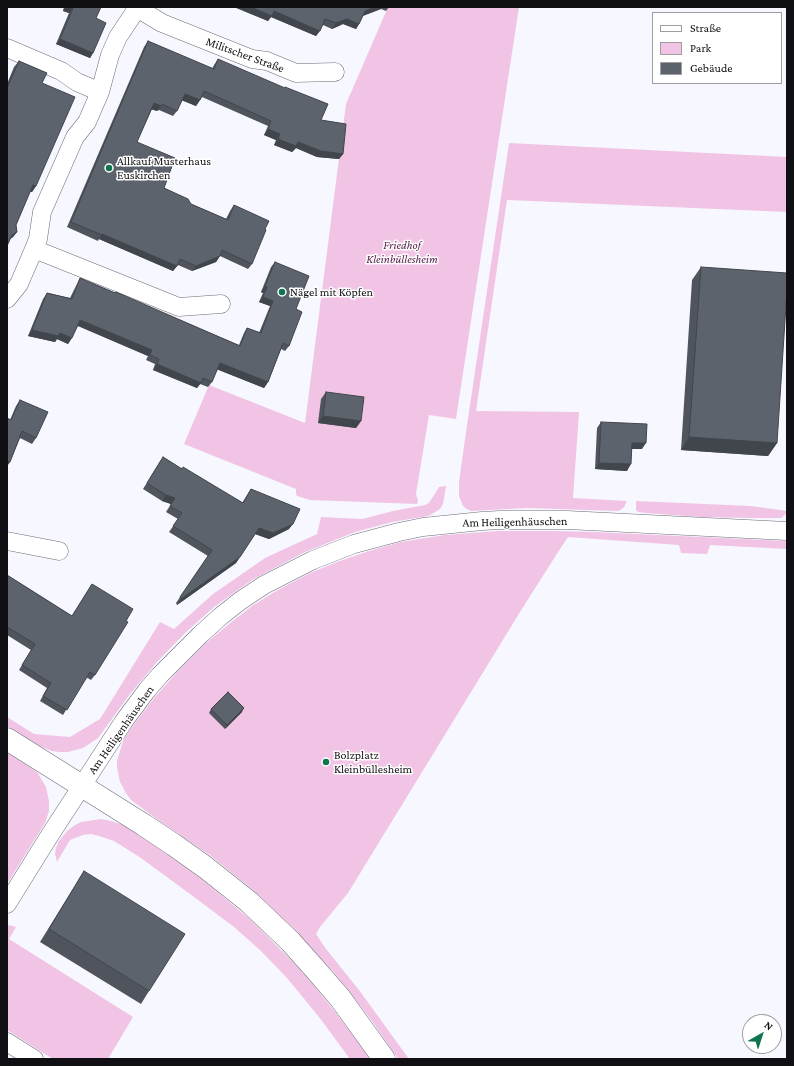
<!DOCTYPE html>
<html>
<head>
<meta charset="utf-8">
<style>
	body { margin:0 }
	#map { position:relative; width:794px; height:1066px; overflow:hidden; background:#f7f7ff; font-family:"Crimson Pro",serif }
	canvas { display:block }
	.frame { position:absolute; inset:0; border:8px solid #101014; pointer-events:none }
	.legend { position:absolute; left:652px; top:12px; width:130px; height:72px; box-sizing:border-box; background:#fff; border:1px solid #9f9fa1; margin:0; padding:5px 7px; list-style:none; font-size:12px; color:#101014 }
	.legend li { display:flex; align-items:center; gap:8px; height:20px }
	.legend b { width:20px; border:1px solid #9f9fa1 }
	.north { position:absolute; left:742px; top:1014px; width:40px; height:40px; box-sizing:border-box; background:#fff; border:1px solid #9f9fa1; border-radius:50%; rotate:39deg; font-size:11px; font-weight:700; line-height:16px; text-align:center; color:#101014 }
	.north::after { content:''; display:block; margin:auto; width:14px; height:18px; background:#10754d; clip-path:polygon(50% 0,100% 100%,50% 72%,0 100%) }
</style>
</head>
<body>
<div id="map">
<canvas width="794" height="1066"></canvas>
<div class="frame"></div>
<ul class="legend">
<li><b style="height:5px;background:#fff"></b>Straße</li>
<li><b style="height:11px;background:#f1c4e5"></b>Park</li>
<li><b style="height:11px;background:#5d636c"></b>Gebäude</li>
</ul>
<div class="north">N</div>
</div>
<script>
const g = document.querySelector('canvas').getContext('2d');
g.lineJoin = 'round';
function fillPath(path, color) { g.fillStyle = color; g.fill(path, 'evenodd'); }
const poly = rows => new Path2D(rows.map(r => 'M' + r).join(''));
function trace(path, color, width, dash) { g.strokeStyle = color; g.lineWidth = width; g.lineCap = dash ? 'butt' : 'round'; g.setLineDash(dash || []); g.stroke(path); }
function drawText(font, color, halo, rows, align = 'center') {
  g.font = font + ' "Crimson Pro",serif'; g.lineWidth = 3; g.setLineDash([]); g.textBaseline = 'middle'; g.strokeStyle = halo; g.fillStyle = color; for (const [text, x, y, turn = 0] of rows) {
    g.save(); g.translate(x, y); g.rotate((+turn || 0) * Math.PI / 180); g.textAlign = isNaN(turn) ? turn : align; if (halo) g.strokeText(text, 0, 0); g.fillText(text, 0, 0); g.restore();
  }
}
const green = poly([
	[388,7,519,7,456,419,429,415,416,494,418,501,417,504,310,500,297,496,296,494,296,489,184,444,209,385,305,423,346,104],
	[509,143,787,157,787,212,507,200,476,411,579,412,573,498,627,501,624,507,622,509,618,511,527,508,471,511,467,509,463,506,459,496,459,482,466,432],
	[446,486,443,504,440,509,432,514,428,516,392,522,355,532,305,552,252,580,214,607,185,633,157,662,130,694,98,738,83,748,68,752,59,752,52,751,41,747,7,726,7,717,34,734,70,737,100,719,160,622,174,629,213,594,265,558,317,534,321,517,362,519,393,511,425,505,429,503,439,487],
	[636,501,751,506,787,511,787,513,781,518,751,518,700,517,646,513,638,512,636,510],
	[498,531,553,531,594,532,787,541,787,549,710,545,707,554,681,553,679,545,568,537,560,549,520,612,348,893,320,927,316,934,326,949,359,990,409,1059,398,1059,372,1021,348,990,331,969,292,927,253,890,211,856,158,820,131,800,126,793,120,782,117,768,117,761,123,741,130,730,154,698,179,670,206,643,229,624,252,606,276,591,310,573,337,562,369,551,401,542,445,535],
	[7,752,37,772,46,787,49,801,49,811,45,823,7,884],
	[101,819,111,821,124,825,142,837,198,876,251,920,293,962,310,981,329,1004,371,1059,350,1059,319,1017,287,978,261,951,234,927,194,897,141,858,114,841,99,836,91,834,83,835,70,840,57,862,55,854,56,848,59,841,67,831,75,825,81,822],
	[9,925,16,927,9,939,133,1017,108,1059,53,1059,7,1030,7,926]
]);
const street = poly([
	[137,8,162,23,252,59,267,61,296,73,335,72],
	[7,48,61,71,77,82,100,92],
	[34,249,179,307,221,304],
	[7,299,19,284,34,249,38,239,42,212,75,137,87,122,100,92,110,55,118,37,138,7],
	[7,541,59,551],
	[7,904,48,838,124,721,147,690,160,675,201,634,221,616,240,601,264,585,313,560,354,544,399,532,423,527,482,521,500,520,567,520,787,531],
	[7,1042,34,1059]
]);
const secondary = poly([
	[7,739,144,825,174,845,205,867,249,902,290,941,315,969,340,998,384,1059]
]);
const wall = poly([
	[64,7,101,7,96,18,93,53,90,58,56,44,69,13,63,11],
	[234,7,389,7,386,11,381,9,363,16,359,24,356,29,343,24,332,29,323,25,316,36,271,17,268,21],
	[148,41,212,69,214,65,218,59,321,120,343,154,339,159,317,157,296,148,292,152,274,145,276,140,264,135,268,126,202,97,196,106,182,100,177,111,173,116,159,110,157,111,152,109,137,142,164,188,191,204,226,219,230,211,234,205,252,264,248,269,220,256,216,262,192,271,178,265,173,271,99,239,98,241,67,227,144,47],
	[19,61,42,83,36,186,32,192,30,192,16,225,17,232,13,237,10,239,7,246,7,84,14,67],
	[275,262,296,309,289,346,285,351,281,349,268,382,264,388,217,369,212,382,208,387,200,384,197,388,153,370,155,364,146,360,148,356,78,326,68,344,57,339,55,342,28,336,43,299,47,293,70,298,80,278,239,345,244,333,247,328,259,333,270,306,259,302,263,293,261,292,271,267],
	[701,267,777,443,768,456,681,450,692,280],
	[326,392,361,421,356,428,318,423,321,399],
	[20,400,36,438,32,444,20,438,10,462,7,466,7,418,10,420,16,406],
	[601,422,642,449,632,449,627,471,595,469,597,428],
	[163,457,182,469,242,503,251,489,289,529,269,539,255,534,236,563,177,605,176,603,208,556,169,532,178,519,166,512,171,504,162,501,143,489],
	[7,575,72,616,92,584,126,621,95,675,91,680,86,677,63,715,40,701,47,688,19,670,31,650,7,635],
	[211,709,242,712,225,729,209,713],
	[84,871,149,991,141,1004,40,942,76,884]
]);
const shadedWall = poly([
	[65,7,71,7,73,8,69,13,63,11],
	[234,7,251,7,274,11,320,31,316,36,271,17,268,21],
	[375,7,382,7,381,9,362,16,365,11],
	[347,19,359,24,356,29,343,24,332,29,336,23],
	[60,39,93,53,90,58,56,44],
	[185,94,200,100,196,106,181,100],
	[154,103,161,106,157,111,150,109],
	[268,129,280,134,276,140,264,135],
	[278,139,298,142,343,154,339,159,317,157,296,148,292,152,274,145],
	[33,185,36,186,32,192,29,191],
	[17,232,13,237,7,241,12,235],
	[102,234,177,266,173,271,99,239],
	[220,256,216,262,192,271,196,266],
	[265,286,267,287,263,293,261,292],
	[263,297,273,301,270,306,259,302],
	[80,320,152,350,148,356,76,325],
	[32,330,60,333,72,338,68,344,57,339,55,342,28,336],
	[220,363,268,382,264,388,216,369],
	[157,364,201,383,197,388,153,370],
	[323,416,361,421,356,428,318,423],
	[689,437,777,443,768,456,681,450],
	[632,443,646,443,642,449,628,449],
	[7,461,10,462,7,466],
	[599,463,631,464,627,471,595,469],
	[166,495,175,498,171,504,162,501],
	[293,524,289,529,269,539,255,534,259,528],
	[240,557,236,563,177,605,181,599],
	[244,708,242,712,225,729,227,725]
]);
const building = poly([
	[71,7,101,7,96,18,106,23,93,53,60,39,73,8,71,7],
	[251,7,375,7,365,11,359,24,347,19,336,23,325,19,320,31,274,11,272,16,251,7],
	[148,41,214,69,218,59,285,88,285,87,328,104,321,120,346,124,343,154,321,151,298,142,296,146,278,139,280,134,268,129,271,121,204,91,200,100,185,94,177,111,162,104,161,106,154,103,137,142,175,158,164,188,188,199,191,204,228,220,234,205,269,221,265,229,266,230,252,264,222,250,220,256,196,266,180,259,177,266,102,234,102,235,71,222,148,41],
	[19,61,47,73,42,83,75,97,36,186,33,185,16,225,17,232,12,235,7,246,7,88,19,61],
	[275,262,309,276,296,309,302,312,289,346,283,343,268,382,220,363,212,382,203,378,201,383,157,364,159,359,150,355,152,350,80,320,72,338,60,333,58,336,32,330,47,293,72,299,80,278,115,293,116,292,240,346,247,328,261,333,273,301,263,297,267,287,265,286,275,262],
	[701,267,787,273,787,290,777,443,689,437,701,267],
	[326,392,364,397,361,421,323,416,326,392],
	[20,400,48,412,36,438,22,431,10,462,7,461,7,418,11,420,20,400],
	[601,422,647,424,646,443,632,443,631,464,599,463,601,422],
	[163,457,182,469,183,467,243,503,251,489,300,509,293,524,273,533,259,528,240,557,181,599,180,597,212,550,173,526,182,513,170,506,175,498,166,495,147,483,163,457],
	[7,575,72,616,92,584,133,609,126,621,128,622,95,675,90,672,67,710,43,696,51,683,22,665,35,644,7,627,7,575],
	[228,692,244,708,227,725,211,709,228,692],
	[84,871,185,934,149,991,49,929,84,871]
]);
const markers = [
	[109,168,4,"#10754d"],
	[282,292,4,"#10754d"],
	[326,762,4,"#10754d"]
];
const streetNames = [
	["Militscher Straße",245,55,20],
	["Am Heiligenhäuschen",515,522,-1],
	["Am Heiligenhäuschen",121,730,-55]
];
const poiNames = [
	["Allkauf Musterhaus",117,161],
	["Euskirchen",117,175],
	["Nägel mit Köpfen",290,292],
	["Bolzplatz",334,755],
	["Kleinbüllesheim",334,769]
];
const parkNames = [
	["Friedhof",402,245],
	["Kleinbüllesheim",402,259]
];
fillPath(green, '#f1c4e5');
trace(street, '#6c6c76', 19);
trace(secondary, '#6c6c76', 23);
trace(street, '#fff', 18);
trace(secondary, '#fff', 22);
fillPath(wall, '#50555d');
fillPath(shadedWall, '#41454c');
fillPath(building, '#5d636c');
trace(building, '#41454c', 1);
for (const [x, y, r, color] of markers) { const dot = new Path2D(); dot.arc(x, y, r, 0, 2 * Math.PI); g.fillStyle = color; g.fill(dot); trace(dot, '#fff', 1.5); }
drawText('12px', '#101014', '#fff', streetNames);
drawText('12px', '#101014', '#fff', poiNames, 'left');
drawText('italic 12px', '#58204c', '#fff', parkNames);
</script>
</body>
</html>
